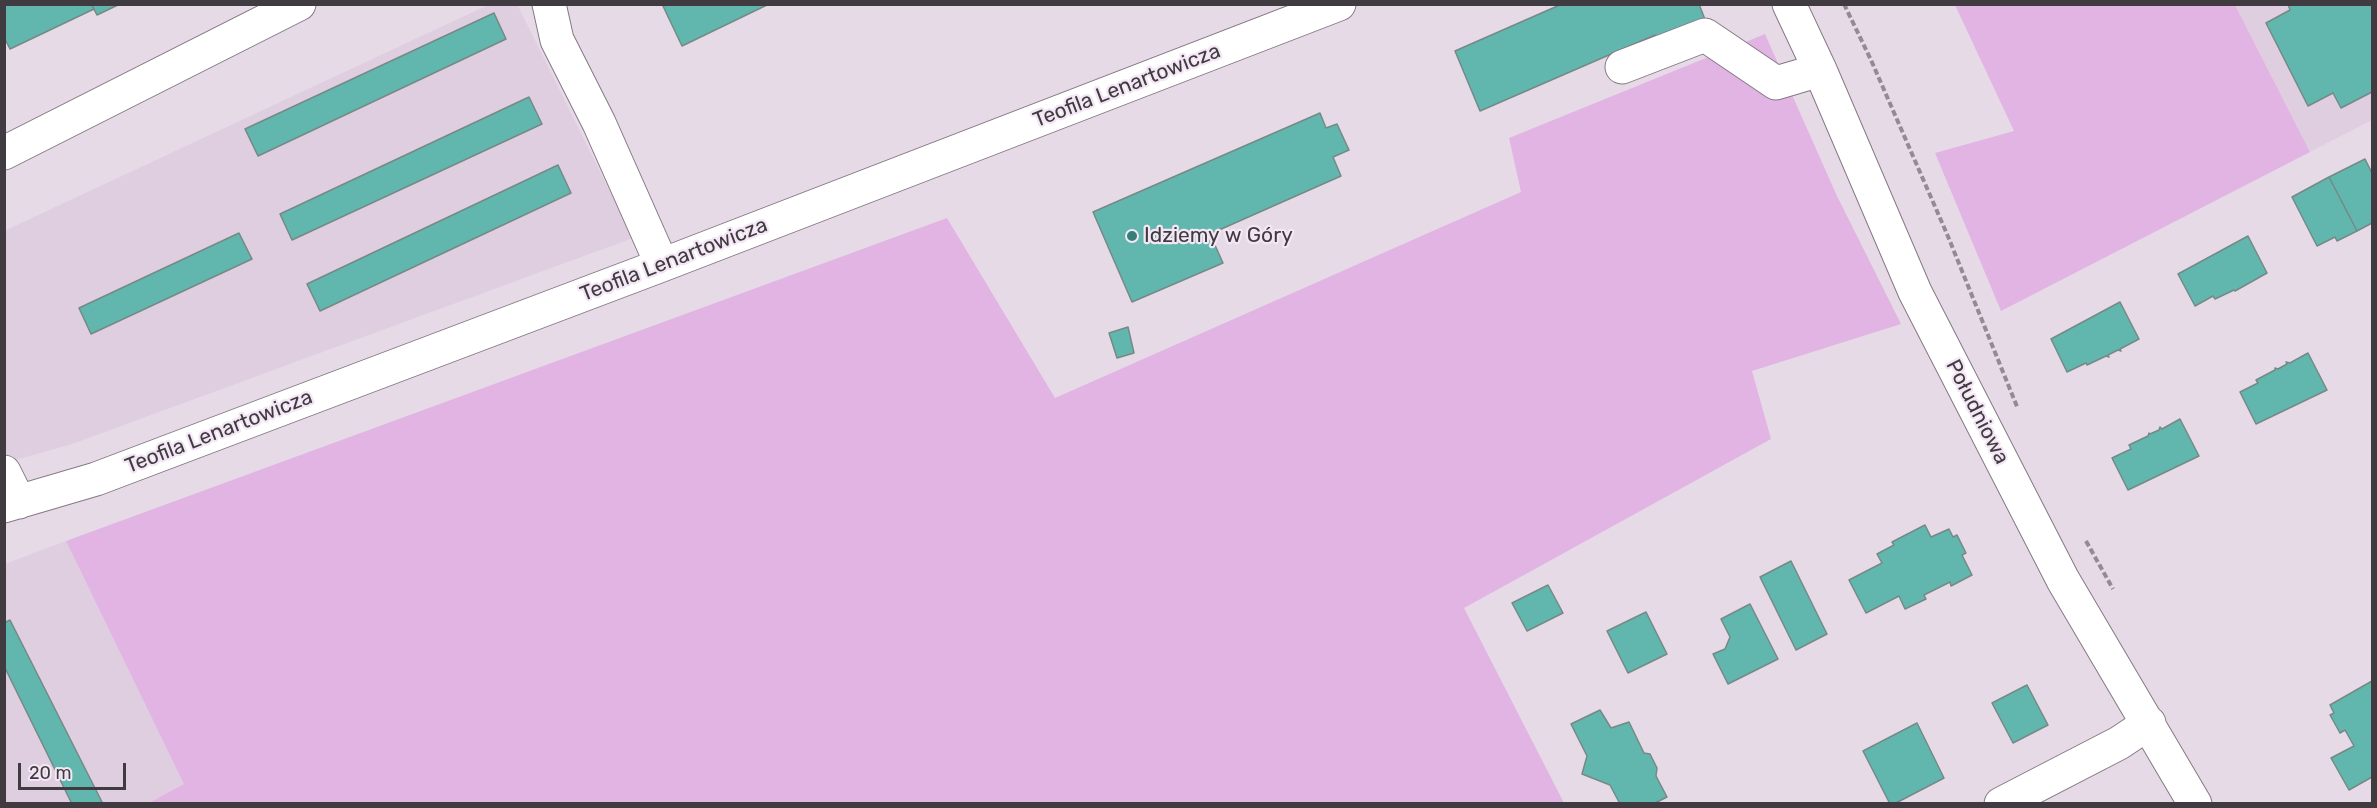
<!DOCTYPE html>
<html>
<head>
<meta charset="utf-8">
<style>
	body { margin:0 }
	#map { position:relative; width:2377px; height:808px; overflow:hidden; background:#e7dae7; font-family:Rubik,sans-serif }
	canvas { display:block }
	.frame { position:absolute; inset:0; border:6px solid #403b40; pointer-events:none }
	.scale { position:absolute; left:18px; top:763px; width:108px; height:27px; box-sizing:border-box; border:3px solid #403b40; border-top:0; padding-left:8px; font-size:18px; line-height:21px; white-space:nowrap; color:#403b40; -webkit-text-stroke:4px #f4e7f5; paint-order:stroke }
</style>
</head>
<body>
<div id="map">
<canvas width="2377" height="808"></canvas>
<div class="frame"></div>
<div class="scale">20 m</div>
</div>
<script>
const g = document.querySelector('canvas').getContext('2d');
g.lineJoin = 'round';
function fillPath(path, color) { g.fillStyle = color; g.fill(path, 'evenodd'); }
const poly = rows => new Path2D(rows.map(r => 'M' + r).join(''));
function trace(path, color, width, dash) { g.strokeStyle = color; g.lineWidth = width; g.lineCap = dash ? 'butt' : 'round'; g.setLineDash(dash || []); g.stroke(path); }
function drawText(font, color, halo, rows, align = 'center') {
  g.font = font + ' Rubik,sans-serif'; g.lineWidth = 4.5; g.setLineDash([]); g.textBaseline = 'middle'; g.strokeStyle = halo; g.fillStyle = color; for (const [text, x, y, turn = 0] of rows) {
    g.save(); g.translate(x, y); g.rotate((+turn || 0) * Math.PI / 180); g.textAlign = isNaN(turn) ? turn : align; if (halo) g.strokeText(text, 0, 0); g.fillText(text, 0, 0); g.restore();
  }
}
const built = poly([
	[517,4,633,238,72,444,5,463,4,231,488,5],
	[2235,5,2372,5,2372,120,2310,152],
	[66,541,185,784,149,803,5,804,5,564]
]);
const green = poly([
	[1955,5,2235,5,2310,152,2001,311,1935,153,2014,131],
	[1765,34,1837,196,1901,324,1752,371,1771,439,1464,608,1564,803,149,803,184,784,66,541,947,218,1055,398,1521,192,1509,138]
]);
const building = poly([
	[4,4,91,4,94,9,10,49,4,37,4,4],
	[91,4,120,4,97,15,91,4],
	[662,4,769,4,682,46,662,4],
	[1562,4,1699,4,1706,22,1658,42,1655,35,1480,111,1455,51,1562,4],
	[2288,4,2372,4,2372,92,2341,108,2333,93,2308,106,2266,23,2290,10,2288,4],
	[494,13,506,39,258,156,245,129,494,13],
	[529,97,542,124,292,240,280,214,529,97],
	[1320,113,1326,128,1337,124,1349,150,1333,157,1341,176,1210,234,1223,263,1132,302,1093,212,1320,113],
	[2365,159,2372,173,2372,223,2357,231,2329,177,2365,159],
	[558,165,571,193,320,311,307,284,558,165],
	[2329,177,2357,231,2337,241,2335,237,2317,246,2292,197,2329,177],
	[239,233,252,259,91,334,79,308,239,233],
	[2248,236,2267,273,2235,291,2234,290,2215,299,2213,296,2195,306,2178,274,2248,236],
	[2120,302,2139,339,2120,349,2121,351,2118,350,2108,355,2109,357,2106,356,2087,365,2086,363,2067,372,2051,339,2120,302],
	[1128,327,1134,353,1117,358,1109,333,1128,327],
	[2308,353,2327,390,2256,424,2240,392,2258,383,2256,380,2275,370,2275,368,2278,369,2287,364,2286,362,2290,363,2308,353],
	[2180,419,2199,456,2128,490,2112,458,2131,449,2129,445,2148,436,2149,433,2150,434,2159,430,2160,427,2162,429,2180,419],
	[1925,525,1931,537,1949,529,1953,537,1957,535,1966,553,1962,555,1972,575,1951,586,1950,582,1924,595,1926,599,1905,609,1899,596,1866,613,1849,580,1882,563,1877,554,1894,545,1892,542,1925,525],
	[1791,561,1827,634,1796,650,1760,577,1791,561],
	[1548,585,1563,613,1527,631,1512,603,1548,585],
	[1750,604,1778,659,1728,684,1713,654,1725,649,1730,637,1721,619,1750,604],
	[1646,612,1667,654,1628,673,1607,631,1646,612],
	[10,620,103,804,72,804,4,666,4,623,10,620],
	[2372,681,2372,777,2349,790,2331,758,2354,746,2345,730,2340,733,2330,715,2334,713,2330,705,2372,681],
	[2027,685,2048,725,2013,743,1992,703,2027,685],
	[1600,710,1611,728,1629,722,1644,753,1650,754,1657,768,1656,776,1667,797,1653,804,1620,804,1610,785,1582,774,1587,756,1571,724,1600,710],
	[1917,723,1944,778,1894,804,1890,804,1863,751,1917,723]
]);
const path = poly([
	[1844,4,1871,60,1947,234,2018,409],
	[2086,541,2113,589]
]);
const minor = poly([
	[549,4,557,40,599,123,662,265],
	[1789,4,1820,70,1915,292,2063,580,2195,804],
	[1622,67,1705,35,1776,83,1820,70],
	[4,153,299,4],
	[4,472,19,502],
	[4,506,96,479,662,265,1339,4],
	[2001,804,2119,743,2149,723]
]);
const markers = [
	[1132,236,6,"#377f78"]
];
const streetNames = [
	["Teofila Lenartowicza",1127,86,-21],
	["Teofila Lenartowicza",674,260,-21],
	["Południowa",1977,412,63],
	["Teofila Lenartowicza",219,432,-21]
];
const poiNames = [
	["Idziemy w Góry",1144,236]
];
fillPath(built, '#dfcde0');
fillPath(green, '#e1b4e4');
fillPath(building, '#61b7ae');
trace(building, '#758986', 1.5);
trace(minor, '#847985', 35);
trace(path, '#938a93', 4, [6, 3]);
trace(minor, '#fff', 33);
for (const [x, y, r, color] of markers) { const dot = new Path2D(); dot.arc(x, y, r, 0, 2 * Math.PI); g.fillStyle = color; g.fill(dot); trace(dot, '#f4e7f5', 2); }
drawText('21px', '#403b40', '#f4e7f5', streetNames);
drawText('21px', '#403b40', '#f4e7f5', poiNames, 'left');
</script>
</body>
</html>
